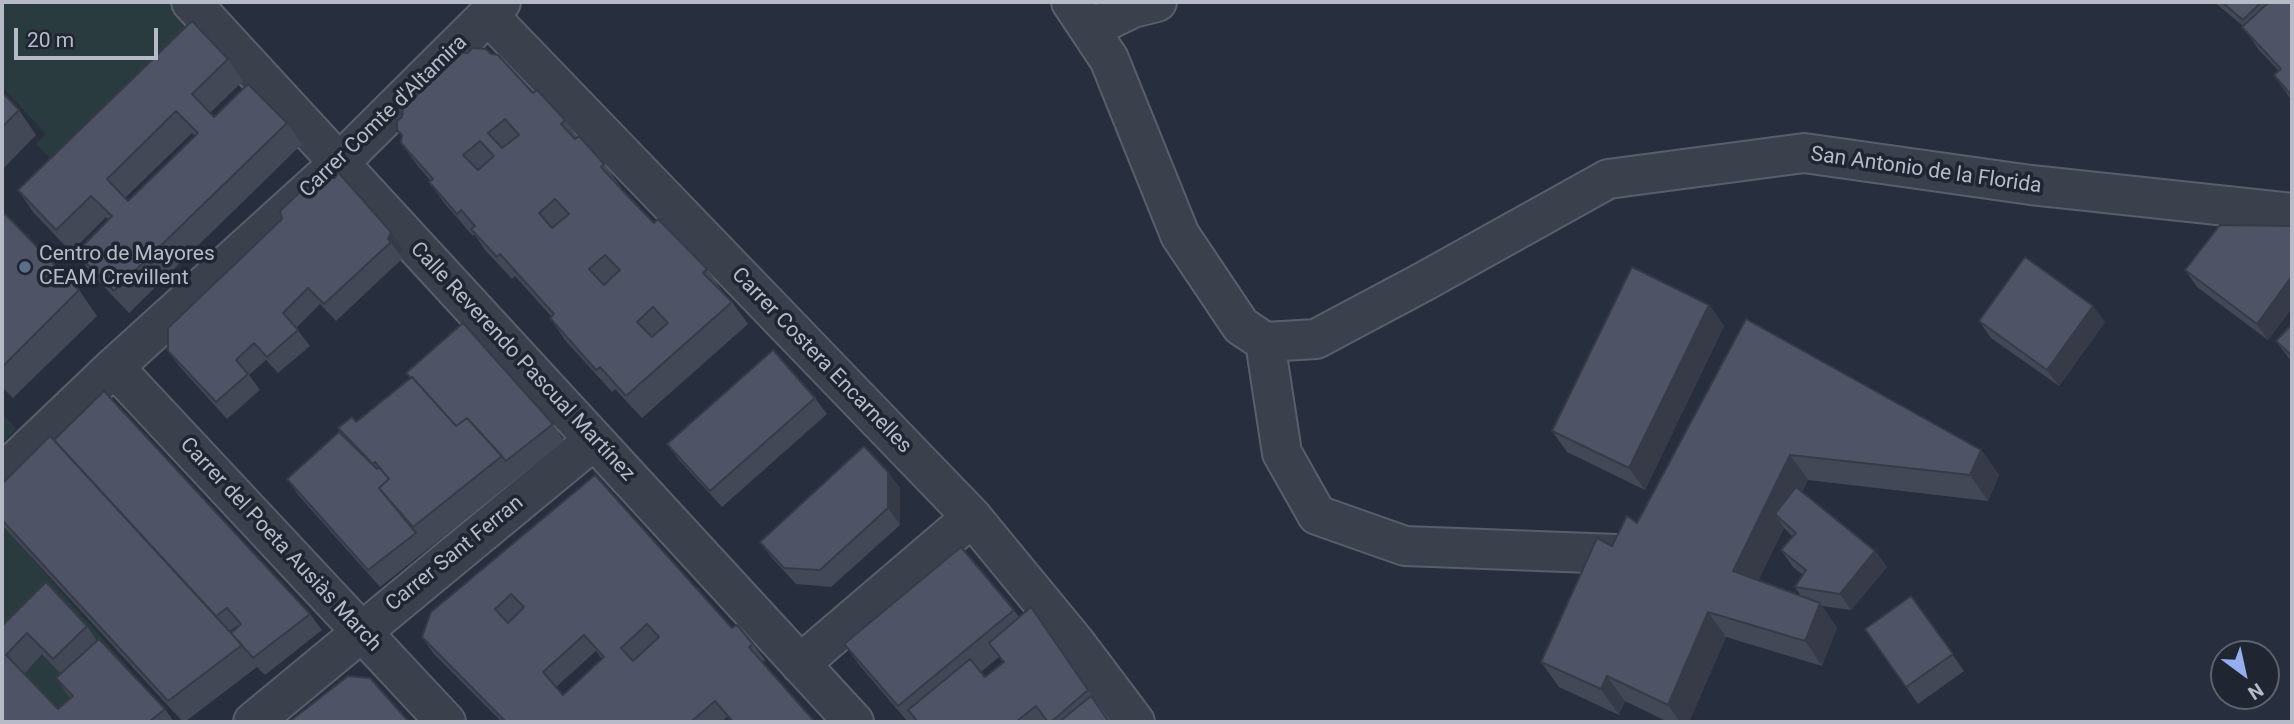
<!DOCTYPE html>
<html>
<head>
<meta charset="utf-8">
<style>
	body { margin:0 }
	#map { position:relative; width:2294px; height:724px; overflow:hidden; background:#272e3d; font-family:Roboto,sans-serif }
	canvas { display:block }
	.frame { position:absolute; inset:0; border:4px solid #b7bbc8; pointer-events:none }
	.north { position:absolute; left:2210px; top:640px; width:70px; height:70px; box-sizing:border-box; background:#202532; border:2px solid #5c616e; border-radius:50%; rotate:147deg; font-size:19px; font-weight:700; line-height:28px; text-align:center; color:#b7bbc8 }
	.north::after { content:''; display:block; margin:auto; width:24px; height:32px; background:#96adee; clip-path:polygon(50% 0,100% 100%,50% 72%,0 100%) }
	.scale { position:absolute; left:14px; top:28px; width:144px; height:32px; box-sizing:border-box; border:4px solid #b7bbc8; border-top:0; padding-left:9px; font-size:21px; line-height:24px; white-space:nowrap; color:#b7bbc8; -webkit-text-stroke:5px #202532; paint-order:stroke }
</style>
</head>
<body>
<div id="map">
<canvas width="2294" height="724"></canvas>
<div class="frame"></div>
<div class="north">N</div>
<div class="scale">20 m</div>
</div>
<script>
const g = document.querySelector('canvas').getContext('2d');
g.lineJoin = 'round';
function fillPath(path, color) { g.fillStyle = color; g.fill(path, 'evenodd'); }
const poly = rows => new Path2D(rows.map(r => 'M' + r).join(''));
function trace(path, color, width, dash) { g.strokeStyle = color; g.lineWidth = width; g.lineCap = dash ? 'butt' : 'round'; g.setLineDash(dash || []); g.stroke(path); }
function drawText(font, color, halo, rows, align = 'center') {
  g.font = font + ' Roboto,sans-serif'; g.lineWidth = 7; g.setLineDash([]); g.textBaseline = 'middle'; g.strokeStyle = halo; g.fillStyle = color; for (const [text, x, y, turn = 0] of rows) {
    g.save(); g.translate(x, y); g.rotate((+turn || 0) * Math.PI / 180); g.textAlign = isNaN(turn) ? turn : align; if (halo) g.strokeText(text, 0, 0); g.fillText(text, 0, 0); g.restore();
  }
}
const green = poly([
	[2,2,184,2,202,21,50,159,36,144,46,134,2,87],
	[2,413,16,429,2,443],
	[2,524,131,671,73,722,2,722]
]);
const minor = poly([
	[191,2,854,722],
	[1071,2,1109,59,1180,235,1241,326,1265,342,1316,339,1423,282,1608,179,1804,153,2031,185,2292,213],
	[488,15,972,517,1074,641,1135,722],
	[1090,29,1133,8,1157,2],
	[1265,342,1282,453,1317,515,1405,546,1617,554],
	[114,367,446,722],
	[2,474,114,367,339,163,501,2],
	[800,664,972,517],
	[253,722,594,440]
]);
const wall = poly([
	[2214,2,2292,2,2292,101,2274,75,2279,71,2258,49,2243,26],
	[228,59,243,81,210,113,214,117,287,123,302,144,129,313,92,274,76,253,109,220,106,217,71,252,33,212,18,190],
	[192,133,195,136,128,201,125,198],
	[2,92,19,110,36,135,2,170],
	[533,93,565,120,577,137,604,164,620,186,619,187,654,223,707,269,722,291,721,291,732,302,748,324,642,418,615,389,612,392,565,340,550,318,551,316,515,276,512,279,486,251,474,234,473,236,445,204,429,182,431,181,417,165,401,143,402,137,397,130],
	[324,178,391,232,402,248,400,255,403,258,336,321,320,304,296,328,310,346,278,373,266,360,249,375,260,390,227,419,180,367,168,351],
	[2,211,79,290,97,316,13,398,2,387],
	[2292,226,2292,308,2268,340,2197,287,2185,270],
	[1709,305,1724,326,1645,490,1567,452,1552,431],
	[1746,319,1981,450,1999,475,1988,501,1808,480,1802,492,1875,551,1887,567,1851,610,1822,606,1837,628,1822,666,1726,637,1689,722,1668,722,1625,701,1619,715,1559,687,1541,662,1612,546,1637,523],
	[1784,528,1793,537,1781,550,1793,567,1803,575,1795,587,1801,596,1758,580],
	[1979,321,2105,322,2059,386,1991,338],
	[2292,324,2292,362,2288,357,2276,341],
	[406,373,553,424,564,441,380,587,299,496,287,479,342,434,338,428,356,422,410,378],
	[815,398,827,414,722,507,679,460,667,444],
	[888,472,900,488,900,525,831,587,796,584,772,558,760,542],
	[595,475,732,628,753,644,765,660,763,662,815,722,731,722,727,717,721,722,502,722,434,654,422,637],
	[596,651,602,659,563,695,556,687],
	[2,484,310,614,322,630,265,675,257,667,185,722,183,722,2,525],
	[238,625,239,626,231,633,230,631],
	[1911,596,1964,671,1918,704,1865,629],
	[1031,607,1110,722,908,722,860,666,844,644,1014,610,1019,617],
	[999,657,1003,663,985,677,981,672],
	[2,626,87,626,97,641,165,709,174,722,2,722],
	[42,654,61,674,56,678,70,698,58,709,24,674]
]);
const shadedWall = poly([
	[391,232,402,248,400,255,388,239],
	[2292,276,2292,308,2268,340,2257,324],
	[1709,305,1724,326,1645,490,1629,468],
	[2093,306,2105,322,2059,386,2047,370],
	[1981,450,1999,475,1988,501,1970,475],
	[1790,455,1808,480,1786,524,1775,514,1784,528,1751,596,1733,571],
	[888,472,900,488,900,525,888,508],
	[1875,551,1887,567,1851,610,1840,594],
	[1820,603,1837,628,1822,666,1805,641],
	[1708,612,1726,637,1689,722,1680,722,1668,705],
	[1607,676,1625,701,1619,715,1601,689]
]);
const building = poly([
	[2222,2,2261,2,2243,20,2222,2],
	[2269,2,2292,2,2292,96,2274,75,2281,69,2242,27,2269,2],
	[192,21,228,59,192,94,214,117,248,84,287,123,114,291,76,253,112,216,91,196,56,230,18,190,192,21],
	[176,111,198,133,128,201,107,179,176,111],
	[472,48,486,49,491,54,498,55,533,93,537,90,565,120,561,124,575,139,579,136,604,164,601,167,626,194,654,223,658,219,707,269,703,273,732,302,626,396,600,367,596,370,550,318,554,314,500,254,497,257,471,229,475,226,461,210,457,214,429,182,433,179,401,143,402,135,397,130,397,121,402,117,403,108,462,53,468,53,472,48],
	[505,119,519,135,502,148,488,133,505,119],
	[480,141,494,156,478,170,463,155,480,141],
	[555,199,569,214,552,228,539,213,555,199],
	[605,255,620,270,604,285,589,269,605,255],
	[653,307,668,323,652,337,637,322,653,307],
	[2,92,19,110,2,127,2,92],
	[338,172,391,232,388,239,391,242,324,304,308,288,283,313,298,330,267,357,254,343,236,360,248,374,216,402,168,351,168,328,282,219,280,211,319,174,324,178,335,178,338,172],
	[2,211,79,290,2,367,2,211],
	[2220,225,2292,226,2292,276,2257,324,2185,270,2220,225],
	[2025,257,2093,306,2047,370,1979,321,2025,257],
	[1632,267,1709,305,1629,468,1552,431,1632,267],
	[1746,319,1981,450,1970,475,1790,455,1733,571,1820,603,1805,641,1708,612,1668,705,1607,676,1601,689,1541,662,1597,538,1612,546,1627,516,1637,523,1746,319],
	[463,323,553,424,506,461,467,418,456,426,412,377,411,378,406,373,463,323],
	[2292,324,2292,356,2276,341,2292,324],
	[773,350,815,398,710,491,667,444,773,350],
	[412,377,456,426,467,418,502,456,413,527,379,488,389,479,375,462,373,464,338,428,352,417,356,422,412,377],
	[104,391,310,614,253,658,231,633,241,624,227,608,216,616,54,440,104,391],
	[339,432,377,469,379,467,389,479,379,488,416,533,368,570,287,479,339,432],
	[50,436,242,645,168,701,2,520,2,484,50,436],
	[864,446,888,472,888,508,820,570,784,568,760,542,864,446],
	[595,475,732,628,737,625,753,644,749,647,815,722,733,722,715,701,693,720,696,722,624,722,622,721,621,722,506,722,422,637,431,612,595,475],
	[511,594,524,607,508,623,495,609,511,594],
	[647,624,659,637,633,661,621,648,647,624],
	[584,635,604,657,563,695,543,672,584,635],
	[1796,487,1875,551,1840,594,1795,587,1806,570,1781,550,1796,533,1775,514,1796,487],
	[961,547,1014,610,898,706,844,644,961,547],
	[46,582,87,626,53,659,27,633,6,655,58,709,73,696,56,678,99,639,165,709,149,722,2,722,2,626,46,582],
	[1911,596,1953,654,1906,687,1865,629,1911,596],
	[1031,607,1088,690,1051,722,1048,722,1036,706,1017,721,1019,722,918,722,908,710,970,659,985,677,1004,662,989,643,1031,607],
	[348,676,370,678,409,722,289,722,348,676],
	[1091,696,1109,722,1059,722,1091,696]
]);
const markers = [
	[25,267,7,"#5c6f8a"]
];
const streetNames = [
	["Carrer Comte d'Altamira",384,117,-44],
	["San Antonio de la Florida",1926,171,8],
	["Carrer Costera Encarnelles",821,361,46],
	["Calle Reverendo Pascual Martínez",522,362,47],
	["Carrer del Poeta Ausiàs March",280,545,47],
	["Carrer Sant Ferran",455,554,-39]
];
const poiNames = [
	["Centro de Mayores",39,255],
	["CEAM Crevillent",39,279]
];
fillPath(green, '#2a3b3f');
trace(minor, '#595e6b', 42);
trace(minor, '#3b404d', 38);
fillPath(wall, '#434857');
fillPath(shadedWall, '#373b47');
fillPath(building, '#4e5465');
trace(building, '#373b47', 2);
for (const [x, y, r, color] of markers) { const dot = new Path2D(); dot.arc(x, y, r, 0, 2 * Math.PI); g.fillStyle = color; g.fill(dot); trace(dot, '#202532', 2.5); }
drawText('21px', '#b7bbc8', '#202532', streetNames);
drawText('21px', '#b7bbc8', '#202532', poiNames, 'left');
</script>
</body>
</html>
